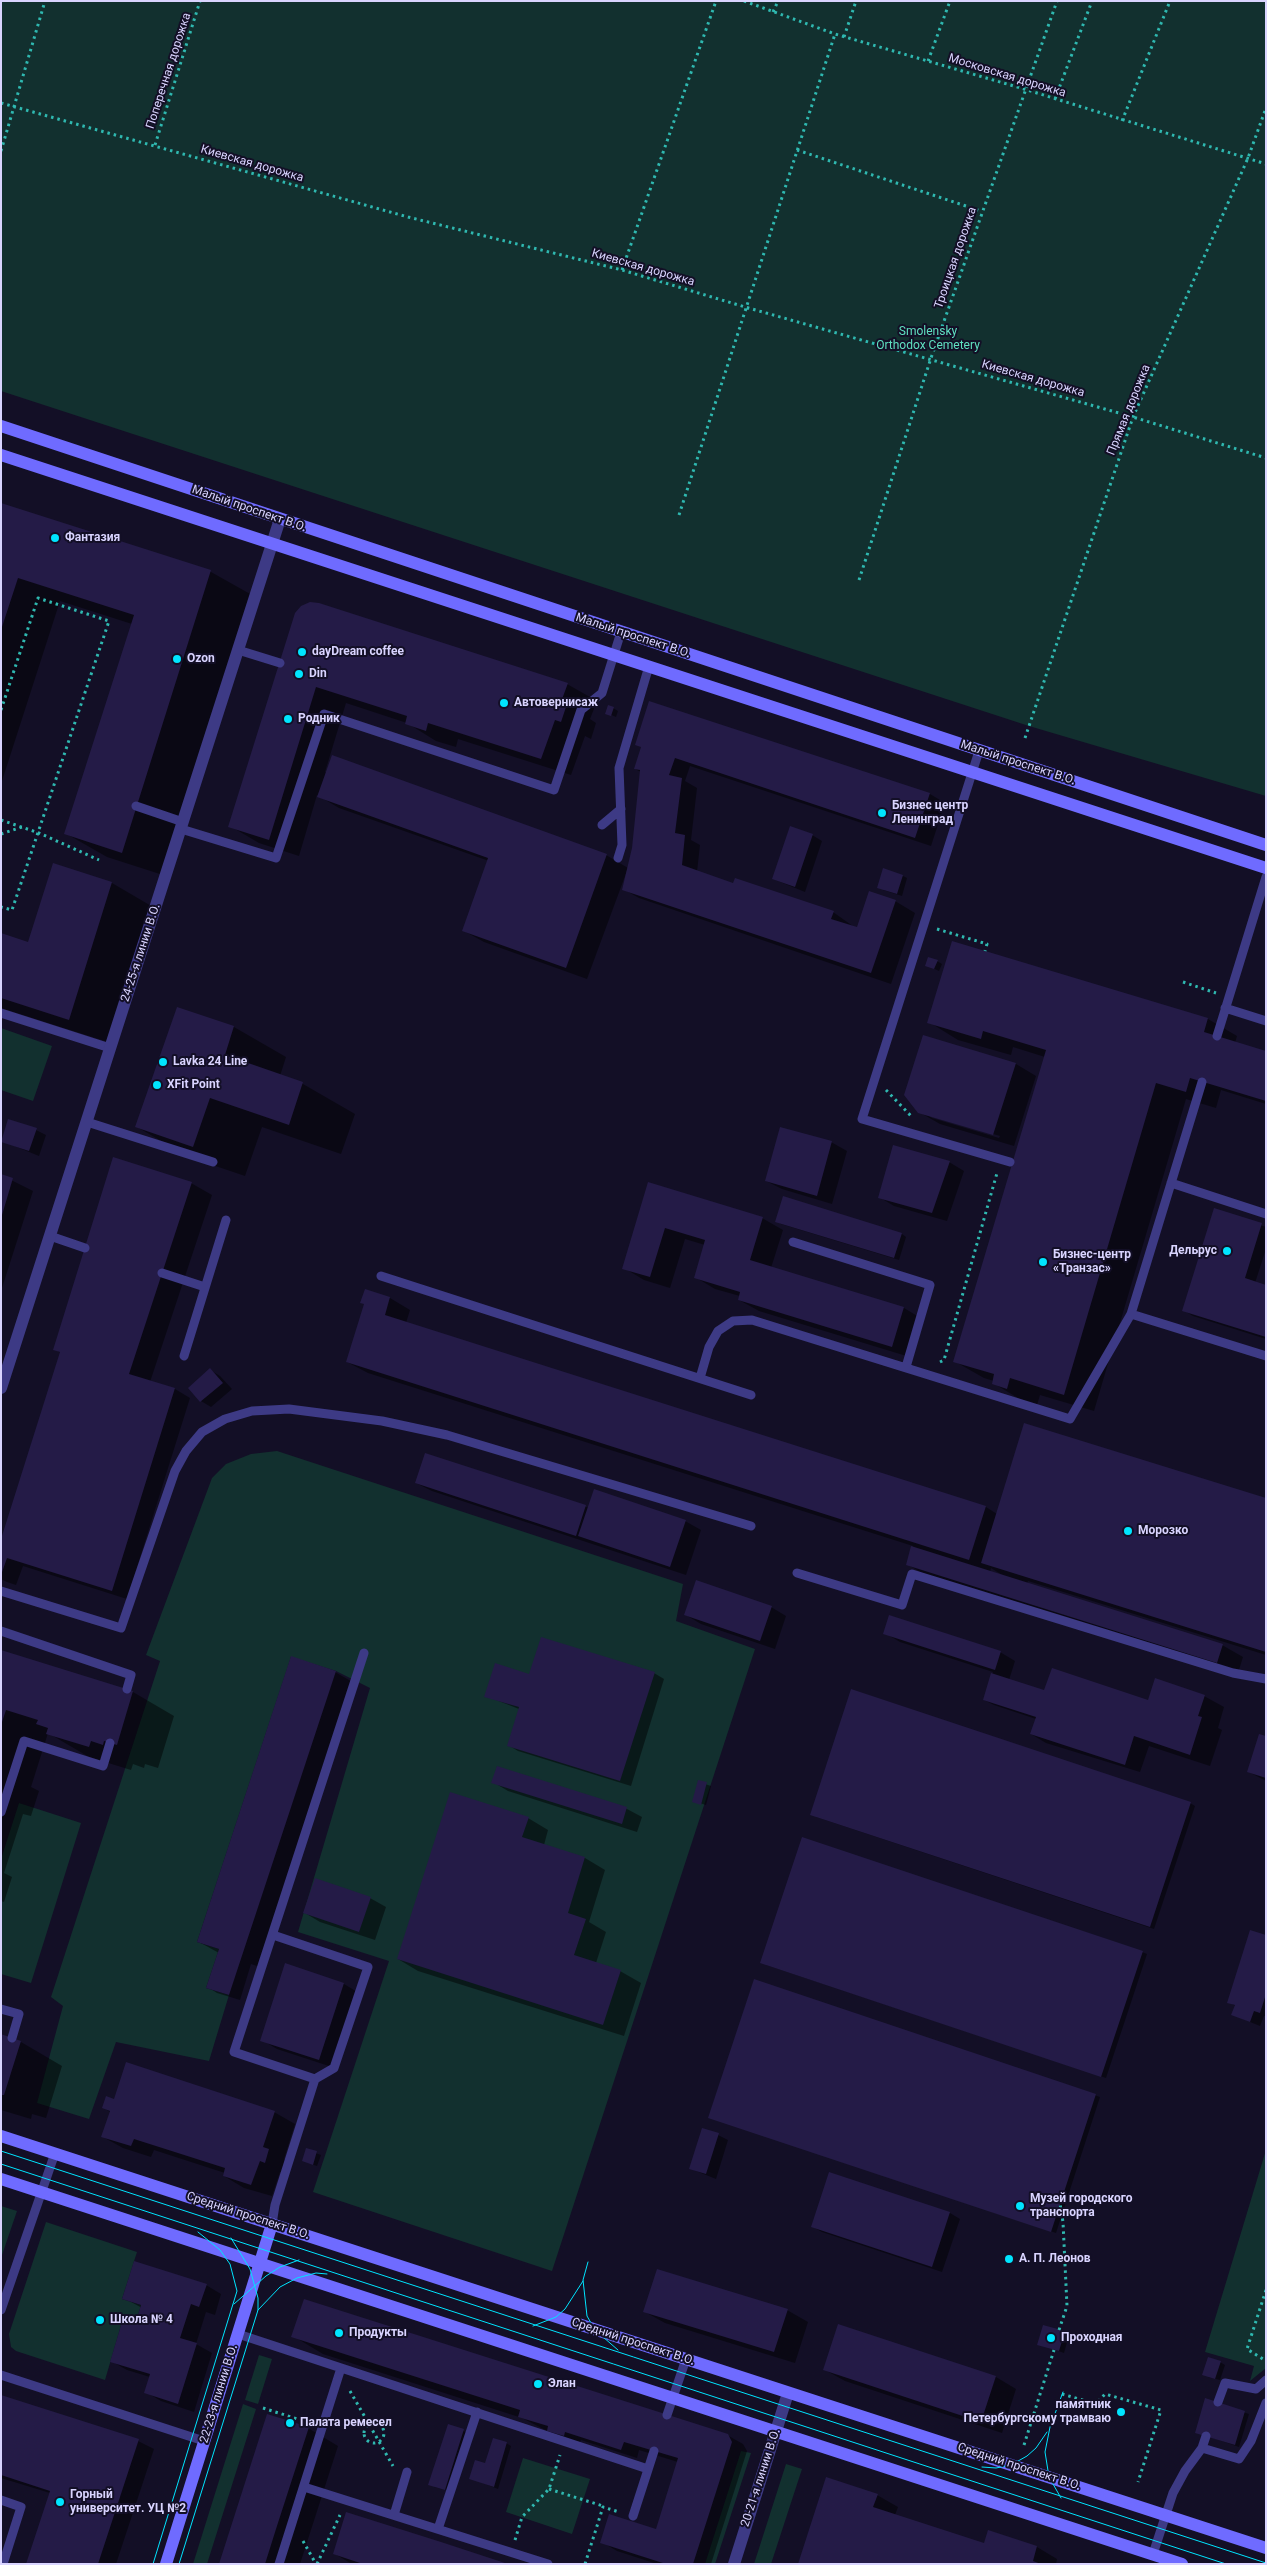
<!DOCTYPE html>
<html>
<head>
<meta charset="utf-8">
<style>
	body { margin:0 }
	#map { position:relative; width:1267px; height:2565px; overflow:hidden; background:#130f26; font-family:Roboto,sans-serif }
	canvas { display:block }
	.frame { position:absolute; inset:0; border:2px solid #d9d4ff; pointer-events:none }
</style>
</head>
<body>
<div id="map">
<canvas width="1267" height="2565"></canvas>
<div class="frame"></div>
</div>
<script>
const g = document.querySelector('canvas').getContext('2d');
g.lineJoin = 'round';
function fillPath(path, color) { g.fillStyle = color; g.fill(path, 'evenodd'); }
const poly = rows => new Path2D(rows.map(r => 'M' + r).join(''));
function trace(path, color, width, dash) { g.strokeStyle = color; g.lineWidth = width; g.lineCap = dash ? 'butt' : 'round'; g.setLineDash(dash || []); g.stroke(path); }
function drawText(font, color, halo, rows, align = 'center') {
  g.font = font + ' Roboto,sans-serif'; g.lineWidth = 4; g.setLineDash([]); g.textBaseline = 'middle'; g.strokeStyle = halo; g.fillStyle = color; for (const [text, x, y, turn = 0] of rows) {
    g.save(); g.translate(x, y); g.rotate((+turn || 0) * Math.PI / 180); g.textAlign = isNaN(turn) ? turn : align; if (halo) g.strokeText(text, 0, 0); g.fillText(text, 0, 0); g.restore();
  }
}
const green = poly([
	[1,1,1266,1,1266,796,1029,726,1,391],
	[1,1028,52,1046,33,1101,1,1090],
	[277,1451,683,1584,676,1621,755,1649,552,2271,313,2192,389,1961,298,1932,370,1688,336,1671,291,1657,197,1942,219,1949,206,1988,229,1995,209,2061,116,2042,89,2119,37,2103,63,2006,51,1997,160,1661,146,1655,212,1478,226,1464,251,1454],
	[19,1803,81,1823,31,1983,1,1974,1,1859],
	[1266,2150,1266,2368,1250,2381,1254,2366,1205,2352],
	[1,2206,17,2211,1,2258],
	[46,2222,137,2252,122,2299,141,2305,135,2325,122,2322,105,2380,16,2351,11,2347,9,2334],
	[259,2355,272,2359,258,2404,245,2400],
	[243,2404,256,2409,207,2564,193,2564],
	[741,2451,751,2453,715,2564,705,2564],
	[523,2458,590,2479,572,2534,506,2512],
	[786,2464,802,2469,771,2564,754,2564]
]);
const shadow = poly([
	[1,504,211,572,252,595,163,875,107,857,65,833,132,624,60,601,1,784],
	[297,613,567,684,597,701,590,719,596,723,591,739,585,736,571,775,458,739,456,747,436,741,407,723,346,703,325,772,606,855,628,868,587,979,484,942,464,931,489,861,339,808,317,795,299,856,259,843,230,826],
	[650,703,930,794,945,803,931,846,690,766,685,781,697,788,691,840,700,845,697,872,734,885,833,912,857,929,895,901,915,913,891,984,639,898,623,889,633,848,641,772,635,769,642,748],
	[613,708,618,711,616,717,607,713],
	[812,835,822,841,805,892,773,879],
	[53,865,112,883,153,907,111,1043,1,1008,1,935,29,943],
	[903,876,907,878,902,896,883,890],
	[937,961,942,964,939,971,926,965],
	[177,1008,234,1027,286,1057,280,1076,303,1084,355,1114,341,1154,262,1127,245,1176,189,1157,137,1127],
	[1208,1019,1237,1036,1235,1043,1266,1053,1266,1104,1221,1090,1216,1108,1186,1099,1094,1411,1040,1395,1037,1405,1023,1401,993,1383,994,1381,984,1378,954,1361,1045,1057,1013,1047,1011,1055,958,1040,929,1022],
	[923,1037,1016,1064,1036,1076,1014,1146,940,1124,919,1112],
	[928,1115,1000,1136,999,1138,932,1118],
	[36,1130,46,1135,39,1156,2,1141],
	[831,1142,847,1151,832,1204,782,1189,766,1181],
	[949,1162,964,1171,947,1221,894,1206,879,1197],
	[1,1175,33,1191,1,1291],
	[191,1183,212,1195,150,1382,175,1389,190,1398,127,1599,23,1566,16,1585,7,1582,1,1579,1,1543,61,1353,54,1349],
	[649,1184,762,1218,783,1230,771,1268,904,1308,924,1320,913,1358,759,1311,739,1300,740,1296,715,1289,695,1277,705,1245,685,1239,670,1288,644,1280,624,1268],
	[783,1198,902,1234,906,1237,899,1260,781,1224,776,1221],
	[1214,1210,1266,1227,1266,1249,1255,1283,1266,1286,1266,1339,1193,1316,1183,1310],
	[365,1291,390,1298,410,1310,406,1323,986,1507,997,1514,1266,1500,1266,1655,1028,1581,1027,1584,1222,1645,1243,1657,1238,1673,927,1576,907,1564,913,1546,368,1373,347,1362,365,1305],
	[991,1568,1002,1575,1002,1576,990,1572],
	[210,1370,220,1376,232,1389,211,1407,201,1401],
	[416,1483,685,1521,701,1530,686,1575,432,1491],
	[771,1607,786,1616,775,1649,701,1624,686,1615],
	[885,1633,1000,1652,1015,1661,1009,1680,1045,1692,1148,1701,1204,1696,1224,1707,1218,1728,1222,1730,1210,1766,1149,1746,1140,1772,1046,1743,1031,1734,1036,1719,994,1705,984,1700,993,1672,900,1642],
	[1,1651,133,1692,174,1716,158,1768,145,1764,144,1768,133,1764,131,1770,89,1757,48,1733,31,1787,39,1791,31,1816,23,1814,4,1873,12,1877,4,1902,1,1901],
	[335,1672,356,1684,263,1968,251,1964,240,2000,217,1993,208,1987,219,1953,199,1942],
	[654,1673,664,1679,631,1786,518,1751,508,1745,519,1709,486,1696,530,1675],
	[1266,1737,1266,1781,1249,1772],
	[498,1767,627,1809,642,1817,637,1832,508,1791,493,1782],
	[699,1782,711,1786,706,1805,696,1802],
	[1190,1803,1195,1806,1154,1929,816,1817],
	[528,1818,548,1830,544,1845,585,1858,605,1870,589,1922,606,1932,596,1963,620,1971,641,1983,624,2036,418,1971,398,1959],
	[370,1898,386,1907,375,1940,320,1922,305,1913],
	[1266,1936,1266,2016,1264,2016,1260,2026,1233,2015,1236,2006,1228,2002],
	[1142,1952,1147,1954,1106,2078,766,1965],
	[286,1965,344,1984,359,1993,335,2068,277,2049,262,2040],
	[754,1980,1100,2097,1056,2233,709,2117],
	[1,2034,21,2042,62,2066,46,2118,32,2114,31,2119,1,2110],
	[114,2100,274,2112,295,2124,284,2159,289,2162,286,2173,280,2172,272,2196,244,2188,224,2176,225,2173,154,2150,151,2157,123,2148,103,2137,110,2112,104,2108],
	[718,2135,728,2140,716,2179,691,2169],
	[307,2150,321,2155,317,2166,308,2163],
	[950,2213,960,2219,942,2272,822,2232,813,2227],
	[206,2285,221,2294,215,2315,206,2312,196,2344,212,2353,194,2412,161,2401,146,2392,150,2377,127,2370,111,2361,136,2327,142,2308,124,2298],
	[787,2310,808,2322,795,2363,665,2323,645,2312],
	[839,2325,996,2377,1016,2389,1002,2433,845,2381,825,2370],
	[1064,2332,1069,2335,1064,2353,1039,2344],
	[293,2336,727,2435,743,2444,747,2451,711,2564,657,2564,617,2551,602,2542,657,2531,678,2462,639,2450,637,2458,581,2440,579,2444,563,2439,522,2418,323,2354],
	[1220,2362,1225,2365,1220,2380,1208,2377],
	[1,2396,138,2441,154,2449,116,2564,27,2564,50,2493,1,2478],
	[1206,2400,1249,2414,1239,2447,1196,2432],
	[449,2425,468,2433,450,2491,434,2487],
	[308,2428,338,2446,300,2564,221,2564],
	[506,2443,511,2446,498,2489,470,2478],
	[877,2495,898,2507,895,2515,984,2545,989,2531,1037,2547,1057,2559,1056,2564,799,2564],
	[335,2554,506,2564,352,2564]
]);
const building = poly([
	[1,503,211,570,122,853,64,834,134,615,18,578,1,630],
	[310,602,319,603,568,683,561,702,567,704,561,722,555,720,541,759,428,723,426,731,405,724,407,716,316,687,269,840,228,827,295,613,301,606],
	[649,701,930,793,915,838,675,758,669,775,682,778,675,833,685,835,682,865,733,883,735,878,834,911,831,919,857,927,869,891,896,900,871,973,622,890,632,848,640,770,634,769,641,747,635,745],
	[608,705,614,707,611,716,605,714],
	[332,755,607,854,566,968,462,931,488,858,317,797],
	[790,826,813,834,795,887,772,879],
	[53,863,112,882,69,1020,1,998,1,933,28,942],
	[883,868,903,875,897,894,877,888],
	[952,941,1208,1018,1204,1032,1266,1051,1266,1101,1190,1078,1186,1092,1156,1083,1064,1395,1010,1378,1007,1389,992,1384,994,1374,953,1362,1046,1050,983,1031,981,1039,927,1023],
	[928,957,938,960,934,969,925,966],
	[177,1007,234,1026,225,1055,303,1082,289,1125,210,1098,193,1147,135,1127],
	[923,1035,1016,1063,993,1135,918,1113,904,1095],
	[8,1119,37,1128,29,1151,1,1142],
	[780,1127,832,1141,817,1196,765,1181],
	[893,1145,950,1161,932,1213,878,1198],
	[113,1157,192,1182,129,1374,175,1388,112,1591,7,1558,1,1575,1,1539,60,1352,53,1350],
	[1,1174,13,1178,2,1215,1,1214],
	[648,1182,763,1217,750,1260,904,1307,892,1347,738,1300,740,1292,694,1278,705,1240,665,1228,650,1277,622,1269],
	[783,1196,902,1233,894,1258,775,1222],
	[1214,1208,1262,1223,1245,1278,1266,1285,1266,1337,1182,1311],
	[365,1289,390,1297,385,1315,986,1506,969,1560,346,1362,364,1304,360,1303],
	[210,1368,223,1383,200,1402,188,1388],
	[1024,1423,1266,1498,1266,1652,981,1563],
	[425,1453,586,1505,576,1536,415,1483],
	[594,1489,686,1520,670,1567,578,1536],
	[911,1546,1223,1644,1217,1663,906,1565],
	[696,1580,772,1606,760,1641,684,1615],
	[889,1615,1001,1651,995,1670,883,1634],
	[541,1637,655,1672,620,1781,507,1746,519,1707,484,1697,495,1663,529,1674],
	[1,1650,133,1691,117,1745,104,1741,103,1745,91,1741,89,1747,46,1734,48,1728,36,1724,38,1720,6,1710,1,1725],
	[291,1656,336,1671,229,1995,206,1988,219,1949,197,1942],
	[1052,1668,1148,1700,1155,1678,1205,1695,1198,1716,1202,1717,1190,1755,1134,1736,1125,1765,1030,1734,1036,1717,983,1700,991,1673,1044,1690],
	[851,1689,1191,1802,1150,1927,810,1815],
	[1259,1734,1266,1736,1266,1778,1247,1772],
	[497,1766,627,1807,622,1824,491,1783],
	[698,1780,707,1782,701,1805,692,1802],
	[450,1792,529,1817,522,1837,585,1857,568,1913,586,1919,574,1955,621,1970,603,2025,397,1959],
	[802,1837,1143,1951,1101,2077,760,1963],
	[315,1878,371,1897,359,1932,303,1913],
	[1250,1930,1266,1935,1266,1994,1260,2013,1254,2011,1250,2022,1231,2015,1235,2005,1227,2003],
	[285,1963,344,1983,319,2060,260,2041],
	[754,1979,1096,2094,1051,2232,708,2118],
	[1,2034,21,2041,4,2095,1,2095],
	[126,2062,275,2111,263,2147,269,2149,265,2163,260,2161,251,2185,223,2176,225,2168,134,2139,131,2146,101,2137,110,2111,102,2108,106,2096,114,2099],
	[702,2128,719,2133,706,2174,689,2169],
	[306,2148,317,2151,313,2165,302,2161],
	[829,2172,950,2212,932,2267,811,2227],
	[134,2261,207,2284,199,2307,191,2304,180,2338,197,2343,178,2404,144,2393,150,2374,110,2362,122,2322,135,2325,141,2305,122,2299],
	[657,2269,788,2309,774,2352,643,2312],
	[304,2299,728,2434,732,2442,693,2564,666,2564,600,2543,609,2514,656,2529,678,2458,624,2442,621,2450,565,2432,564,2436,547,2431,548,2426,518,2417,520,2410,291,2337],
	[838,2324,996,2376,981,2422,823,2370],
	[1043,2325,1065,2331,1059,2351,1037,2345],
	[1208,2357,1221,2361,1215,2379,1202,2375],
	[1,2395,139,2439,98,2564,26,2564,50,2491,1,2475],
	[1205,2398,1245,2411,1235,2445,1195,2433],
	[267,2414,309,2427,276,2529,265,2564,219,2564],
	[448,2424,464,2429,445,2490,428,2485],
	[493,2438,507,2442,494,2487,469,2479,475,2460,485,2463],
	[826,2477,878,2494,873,2507,984,2543,988,2530,1037,2546,1033,2561,1041,2564,798,2564],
	[346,2512,441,2542,508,2564,363,2564,333,2554]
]);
const path = poly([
	[744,1,835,34,1024,89,1266,164],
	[773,12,778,1],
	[844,37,856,1],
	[928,61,950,1],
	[1055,99,1092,1],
	[1,103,408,217,622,270,745,307,1133,417,1266,458],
	[1122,121,1170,1],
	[155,145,200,1],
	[797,150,981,211],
	[1,151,45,1],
	[622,270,716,1],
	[679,515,835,34],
	[859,580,931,358,1057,1],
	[1,710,38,598,109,621,12,910,1,907],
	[1025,738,1133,417,1248,158,1266,108],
	[1,820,39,833,99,860],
	[1,834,22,827],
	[937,929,987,944,985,951],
	[1183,982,1216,993],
	[886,1090,913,1118],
	[940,1362,944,1360,997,1173],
	[1266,2290,1247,2349,1266,2361],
	[1059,2330,1067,2306,1063,2222,1060,2204],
	[350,2391,393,2466],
	[1062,2394,1096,2404,1105,2394,1161,2410,1138,2482],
	[263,2408,310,2423],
	'364 2433a10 10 0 1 1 20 0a10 10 0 1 1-20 0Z',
	[1024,2445,1054,2350],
	[549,2489,603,2506],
	[515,2540,522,2517,549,2489,560,2455],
	[303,2541,316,2564],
	[317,2564,340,2515],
	[585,2564,603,2507,619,2512]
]);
const service = poly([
	[238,650,280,663],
	[979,751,862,1119,1010,1162],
	[136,806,183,822],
	[602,825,621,809],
	[181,829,276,858,324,714,554,790,581,710,602,693,621,632],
	[618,858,622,845,619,768,649,666],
	[1225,1008,1266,1021],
	[1,1013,110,1048],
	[1217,1036,1266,877],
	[1202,1082,1131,1314,1266,1356],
	[87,1122,213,1162],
	[1171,1183,1266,1214],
	[50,1236,85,1248],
	[793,1242,930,1285,906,1367],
	[162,1273,205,1287],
	[381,1276,751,1395],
	[184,1356,226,1220],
	[700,1378,709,1347,718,1331,733,1321,752,1320,1070,1419,1131,1314],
	[797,1573,902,1605,912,1574,1233,1673,1266,1679],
	[1,1591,121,1628,175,1471,186,1451,202,1432,225,1419,252,1411,289,1409,382,1421,447,1435,751,1526],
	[1,1631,131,1675,127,1689],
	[1,1812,24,1741,103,1766,110,1743],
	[1,2009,19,2014,12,2038],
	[315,2079,234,2052,364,1653],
	[272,2224,275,2205,315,2079,334,2068,368,1967,273,1935],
	[1,2310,55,2153],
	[238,2334,648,2469],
	[1,2375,204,2441],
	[1218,2402,1225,2383,1256,2389,1266,2380],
	[667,2415,686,2359],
	[1202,2448,1206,2436],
	[304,2487,548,2564],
	[1,2500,21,2507,3,2564],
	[394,2515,407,2472],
	[633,2516,654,2451],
	[438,2529,477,2412],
	[1153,2554,1173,2493,1185,2471,1202,2448,1239,2459,1251,2441,1266,2403],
	[279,2564,341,2368]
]);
const minor = poly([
	[1,1388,280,519],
	[734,2564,788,2393]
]);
const secondary = poly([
	[1,426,1266,845],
	[1,455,1266,868],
	[1,2136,1266,2548],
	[1,2179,1182,2564],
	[166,2564,272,2224]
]);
const tram = poly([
	[1,2151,1266,2563],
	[1,2164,1226,2564],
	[588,2262,583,2280,587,2316,595,2330,618,2350],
	[234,2304,266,2276,280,2267,299,2260],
	[258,2310,280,2287,297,2278,316,2273,327,2274],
	[533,2326,556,2317,565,2309,583,2281],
	[982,2467,996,2468,1011,2465,1027,2456,1036,2448,1047,2432],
	[1061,2498,1049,2477,1045,2452,1050,2427,1063,2392],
	[153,2564,237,2291,230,2264,220,2250,198,2232],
	[179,2564,258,2310,258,2298,250,2269,231,2238]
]);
const markers = [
	[55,538,5,"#00e5ff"],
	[302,652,5,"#00e5ff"],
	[177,659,5,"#00e5ff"],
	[299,674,5,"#00e5ff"],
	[504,703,5,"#00e5ff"],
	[288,719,5,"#00e5ff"],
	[882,813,5,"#00e5ff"],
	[163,1062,5,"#00e5ff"],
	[157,1085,5,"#00e5ff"],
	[1227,1251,5,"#00e5ff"],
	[1043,1262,5,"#00e5ff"],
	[1128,1531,5,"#00e5ff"],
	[1020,2206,5,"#00e5ff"],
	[1009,2259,5,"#00e5ff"],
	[100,2320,5,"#00e5ff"],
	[339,2333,5,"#00e5ff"],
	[1051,2338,5,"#00e5ff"],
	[538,2384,5,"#00e5ff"],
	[1121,2412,5,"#00e5ff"],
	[290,2423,5,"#00e5ff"],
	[60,2502,5,"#00e5ff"]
];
const streetNames = [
	["Поперечная дорожка",169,71,-72],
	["Московская дорожка",1007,76,17],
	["Киевская дорожка",252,164,16],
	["Троицкая дорожка",956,258,-71],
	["Киевская дорожка",643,268,16],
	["Киевская дорожка",1033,379,16],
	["Прямая дорожка",1129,410,-68],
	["Малый проспект В.О.",249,509,19],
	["Малый проспект В.О.",633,636,18],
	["Малый проспект В.О.",1018,763,18],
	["24-25-я линии В.О.",141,953,-72],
	["Средний проспект В.О.",248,2216,18],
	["Средний проспект В.О.",633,2342,18],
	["22-23-я линии В.О.",219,2394,-73],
	["Средний проспект В.О.",1019,2467,18],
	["20-21-я линии В.О.",761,2478,-72]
];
const parkNames = [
	["Smolensky",928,332],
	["Orthodox Cemetery",928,346]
];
const poiNames = [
	["Фантазия",65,538],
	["dayDream coffee",312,652],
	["Ozon",187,659],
	["Din",309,674],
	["Автовернисаж",514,703],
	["Родник",298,719],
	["Бизнес центр",892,806],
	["Ленинград",892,820],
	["Lavka 24 Line",173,1062],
	["XFit Point",167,1085],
	["Дельрус",1217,1251,"right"],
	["Бизнес-центр",1053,1255],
	["«Транзас»",1053,1269],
	["Морозко",1138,1531],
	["Музей городского",1030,2199],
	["транспорта",1030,2213],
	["А. П. Леонов",1019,2259],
	["Школа № 4",110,2320],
	["Продукты",349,2333],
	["Проходная",1061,2338],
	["Элан",548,2384],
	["памятник",1111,2405,"right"],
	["Петербургскому трамваю",1111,2419,"right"],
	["Палата ремесел",300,2423],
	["Горный",70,2495],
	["университет. УЦ №2",70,2509]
];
fillPath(green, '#12302f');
fillPath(shadow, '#0007');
fillPath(building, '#241b47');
trace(path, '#2fb8b0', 3, [2.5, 4]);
trace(service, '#3d3a85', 9);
trace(minor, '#3d3a85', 12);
trace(secondary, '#6f6bff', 12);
trace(tram, '#00e5ff', 1);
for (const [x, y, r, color] of markers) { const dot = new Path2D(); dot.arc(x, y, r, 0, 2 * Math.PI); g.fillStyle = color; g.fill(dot); trace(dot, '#130f26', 2); }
drawText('12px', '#d9d4ff', '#130f26', streetNames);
drawText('12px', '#5fe0c0', '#130f26', parkNames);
drawText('bold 12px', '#d9d4ff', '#130f26', poiNames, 'left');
</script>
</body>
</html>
